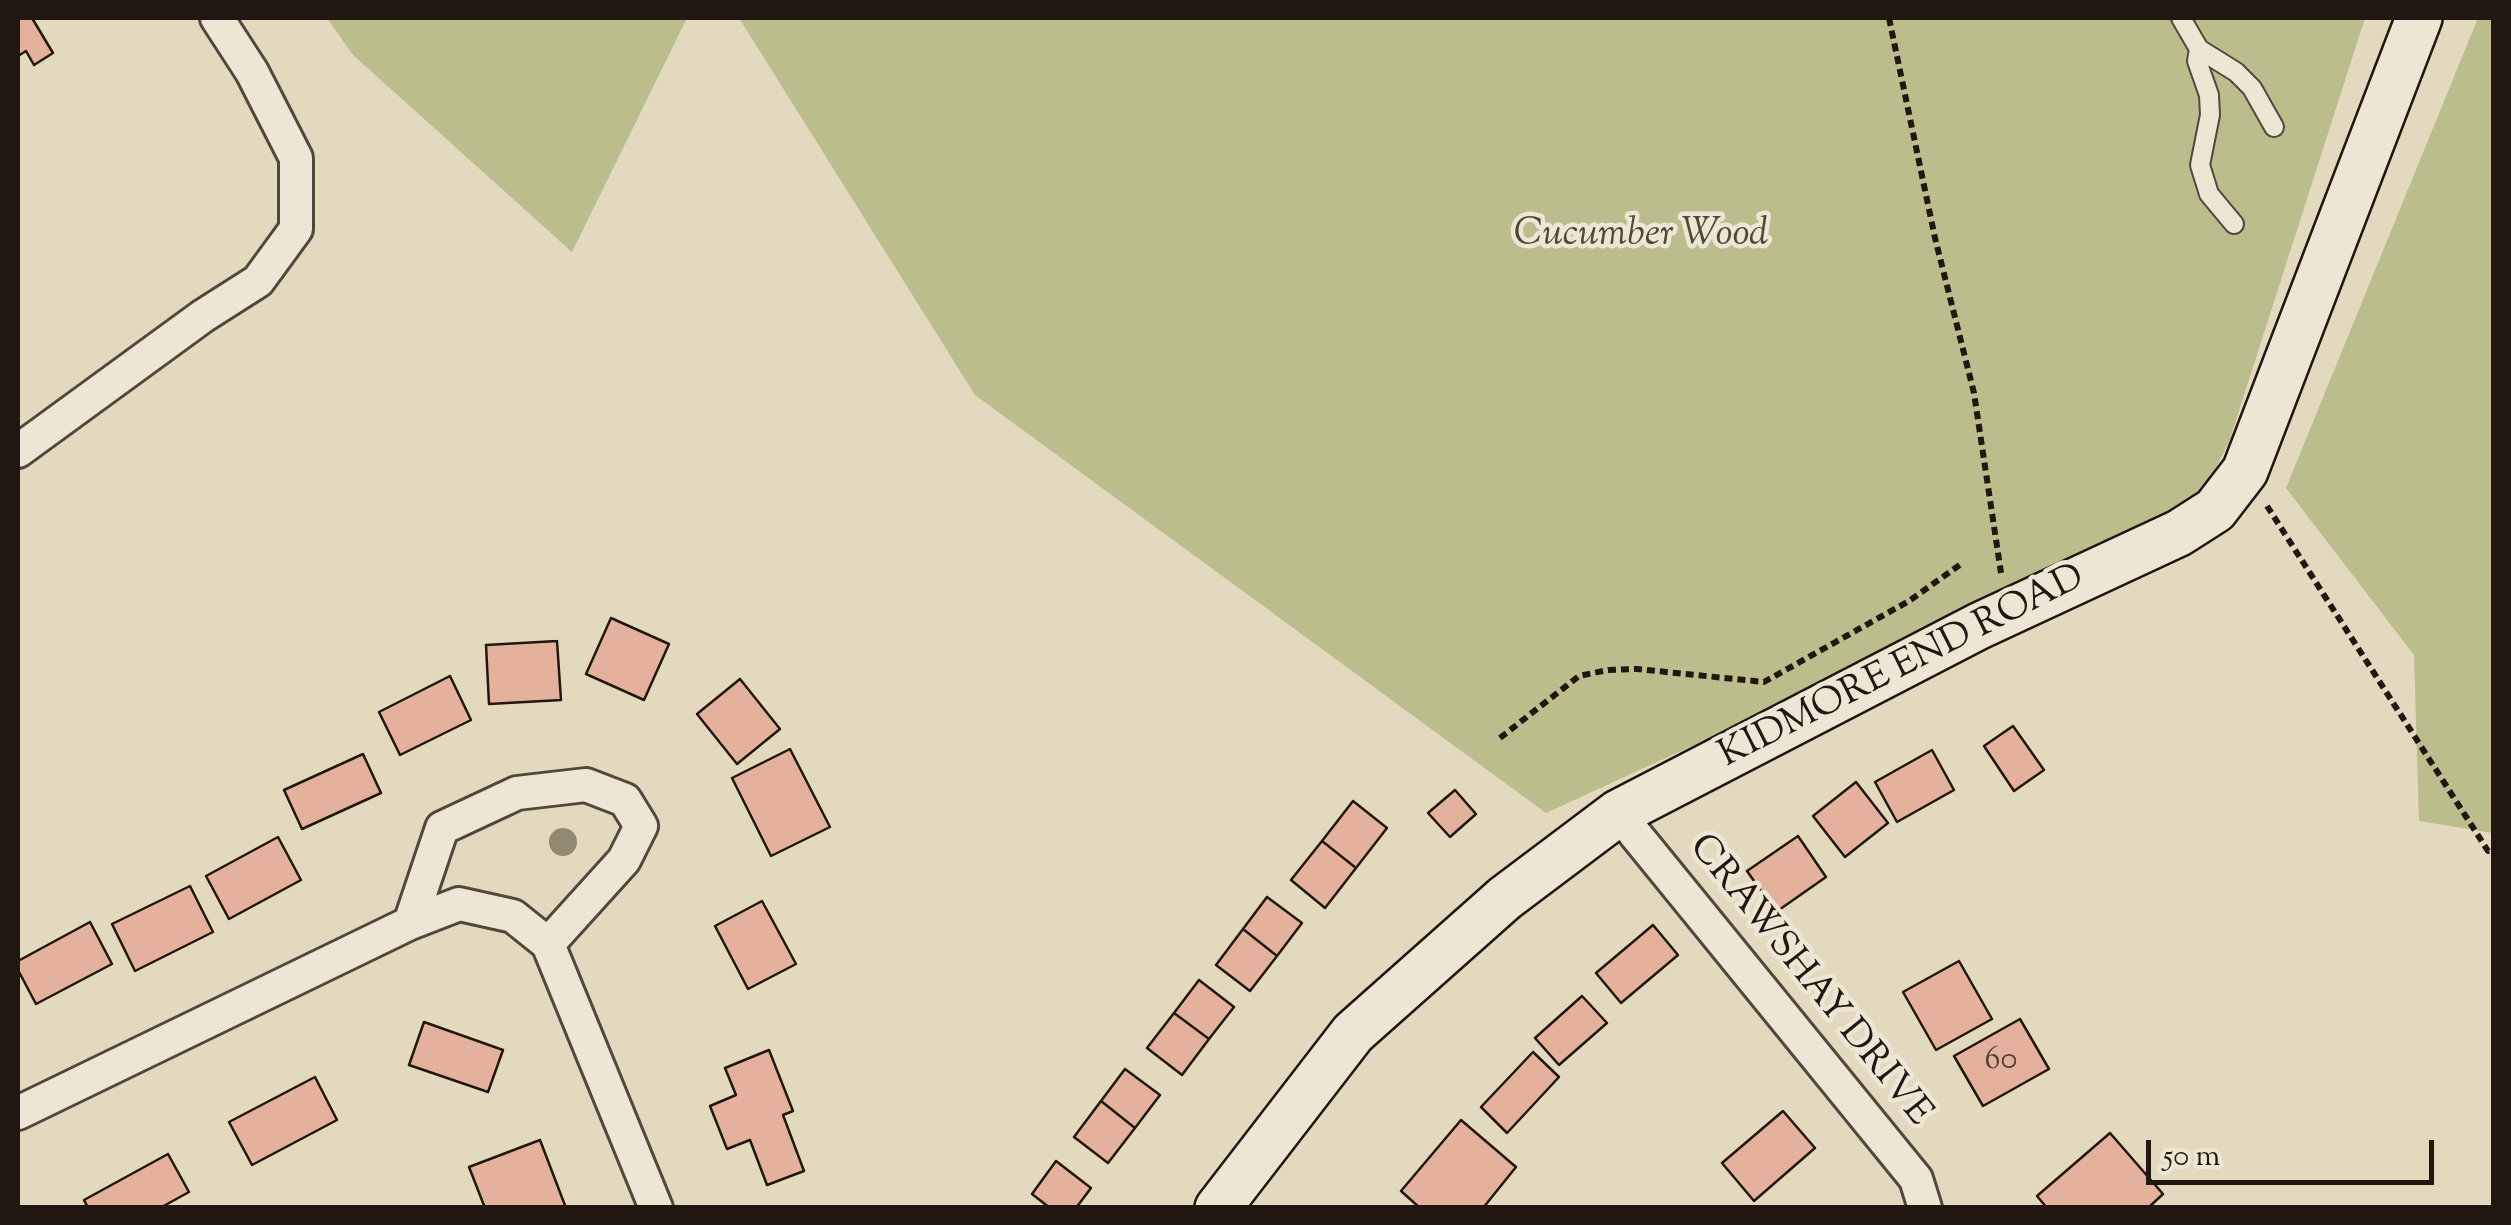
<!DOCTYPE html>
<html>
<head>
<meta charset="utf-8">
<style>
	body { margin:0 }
	#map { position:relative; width:2511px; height:1225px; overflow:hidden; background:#e3d9bf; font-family:"Sorts Mill Goudy",serif }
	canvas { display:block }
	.frame { position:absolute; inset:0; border:20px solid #211610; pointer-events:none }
	.scale { position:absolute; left:2146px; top:1140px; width:288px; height:45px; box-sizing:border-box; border:5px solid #211610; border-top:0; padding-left:12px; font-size:30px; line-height:35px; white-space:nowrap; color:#211610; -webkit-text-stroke:8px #ede6d5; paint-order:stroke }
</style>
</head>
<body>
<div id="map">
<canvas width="2511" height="1225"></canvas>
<div class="frame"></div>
<div class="scale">50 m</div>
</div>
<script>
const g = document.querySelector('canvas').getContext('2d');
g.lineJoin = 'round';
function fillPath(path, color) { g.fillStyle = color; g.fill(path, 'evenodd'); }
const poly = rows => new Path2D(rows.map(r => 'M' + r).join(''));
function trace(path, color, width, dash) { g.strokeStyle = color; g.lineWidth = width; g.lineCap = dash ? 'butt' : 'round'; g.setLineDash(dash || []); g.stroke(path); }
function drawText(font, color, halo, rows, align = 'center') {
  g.font = font + ' "Sorts Mill Goudy",serif'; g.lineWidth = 9; g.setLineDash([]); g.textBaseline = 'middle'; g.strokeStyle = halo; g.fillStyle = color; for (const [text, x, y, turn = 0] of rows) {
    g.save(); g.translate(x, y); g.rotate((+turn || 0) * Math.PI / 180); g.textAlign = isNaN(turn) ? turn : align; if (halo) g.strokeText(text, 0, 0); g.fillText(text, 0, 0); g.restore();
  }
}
const green = poly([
	[327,18,687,18,572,252,353,55],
	[739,18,2365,18,2229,442,2202,495,2005,602,1546,813,975,395],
	[2478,18,2494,18,2493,833,2419,821,2414,655,2286,488]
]);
const building = poly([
	[18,18,32,18,53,53,34,65,26,51,18,56,18,18],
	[611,618,669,644,644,700,586,674,611,618],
	[557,641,561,700,489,704,486,645,557,641],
	[450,676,471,720,400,755,379,712,450,676],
	[740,679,780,729,737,764,697,714,740,679],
	[2013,726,2044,770,2014,791,1984,746,2013,726],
	[790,749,830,827,771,856,732,778,790,749],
	[1932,750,1954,790,1897,822,1875,782,1932,750],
	[363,754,381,793,302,829,284,790,363,754],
	[1856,782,1888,823,1845,857,1813,816,1856,782],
	[1455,790,1476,814,1450,837,1428,813,1455,790],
	[1353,801,1387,828,1356,868,1322,841,1353,801],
	[1798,836,1826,877,1776,912,1747,871,1798,836],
	[278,837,301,880,229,919,206,876,278,837],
	[1322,841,1356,868,1325,908,1291,880,1322,841],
	[190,886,213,932,135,971,112,924,190,886],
	[1267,897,1302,923,1277,956,1243,929,1267,897],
	[762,901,796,964,748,989,715,926,762,901],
	[90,922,112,964,36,1004,18,970,18,961,90,922],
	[1653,925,1678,955,1621,1003,1596,973,1653,925],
	[1243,929,1277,956,1250,991,1216,965,1243,929],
	[1959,961,1992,1019,1936,1050,1903,992,1959,961],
	[1199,980,1234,1007,1209,1039,1174,1013,1199,980],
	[1582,996,1607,1023,1559,1065,1535,1038,1582,996],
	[1174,1013,1209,1039,1182,1075,1147,1048,1174,1013],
	[2020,1019,2049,1069,1983,1106,1954,1056,2020,1019],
	[424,1022,503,1050,488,1092,409,1065,424,1022],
	[769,1050,793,1111,783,1115,804,1171,767,1185,750,1140,727,1149,710,1106,736,1095,725,1068,769,1050],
	[1533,1052,1559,1077,1507,1133,1481,1107,1533,1052],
	[1125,1069,1160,1095,1135,1128,1101,1101,1125,1069],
	[315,1077,337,1120,252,1165,229,1122,315,1077],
	[1101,1101,1135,1128,1108,1163,1074,1137,1101,1101],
	[1783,1111,1815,1148,1754,1201,1722,1163,1783,1111],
	[1461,1120,1516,1167,1483,1208,1420,1208,1401,1191,1461,1120],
	[2110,1133,2163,1194,2148,1208,2047,1208,2037,1196,2110,1133],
	[540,1140,566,1208,485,1208,469,1167,540,1140],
	[168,1154,189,1192,160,1208,88,1208,84,1200,168,1154],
	[1056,1161,1091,1188,1076,1208,1050,1208,1032,1194,1056,1161]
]);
const path = poly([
	[1889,18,1935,238,1974,393,2001,573],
	[2267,506,2488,851,2494,850],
	[1500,738,1579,676,1608,670,1637,669,1764,682,1909,601,1961,564]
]);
const lane = poly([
	[2181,18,2199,49,2236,72,2252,88,2274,127],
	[2199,49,2197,61,2209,95,2210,115,2200,165,2209,194,2234,224]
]);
const street = poly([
	[18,451,203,316,258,281,296,229,296,158,252,72,217,18],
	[1618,813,1916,1179,1925,1208],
	[410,923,442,828,517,793,586,785,625,800,641,826,624,860,548,944],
	[18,1113,410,923,459,904,513,916,548,944,656,1208]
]);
const secondary = poly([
	[1218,1208,1353,1033,1505,898,1618,813,1979,626,2179,533,2215,510,2245,471,2419,18]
]);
const trees = [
	[563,842]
];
const numberNames = [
	["60",2001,1063]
];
const parkNames = [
	["Cucumber Wood",1641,238]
];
const streetNames = [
	["KIDMORE END ROAD",1903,669,-27],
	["CRAWSHAY DRIVE",1808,982,51]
];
fillPath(green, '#bbbd8c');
fillPath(building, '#e4b29c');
trace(building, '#211610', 2.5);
trace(lane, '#52473c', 22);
trace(street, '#52473c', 38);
trace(secondary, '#211610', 50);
trace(path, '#211610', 6, [8, 5]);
trace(lane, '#ede6d5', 18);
trace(street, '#ede6d5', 32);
trace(secondary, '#ede6d5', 45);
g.fillStyle = '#928973';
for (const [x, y] of trees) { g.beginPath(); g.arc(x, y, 14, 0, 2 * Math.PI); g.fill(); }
drawText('32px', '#523d33', null, numberNames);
drawText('italic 38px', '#4f4835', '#ede6d5', parkNames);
drawText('38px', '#211610', '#ede6d5', streetNames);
</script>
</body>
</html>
